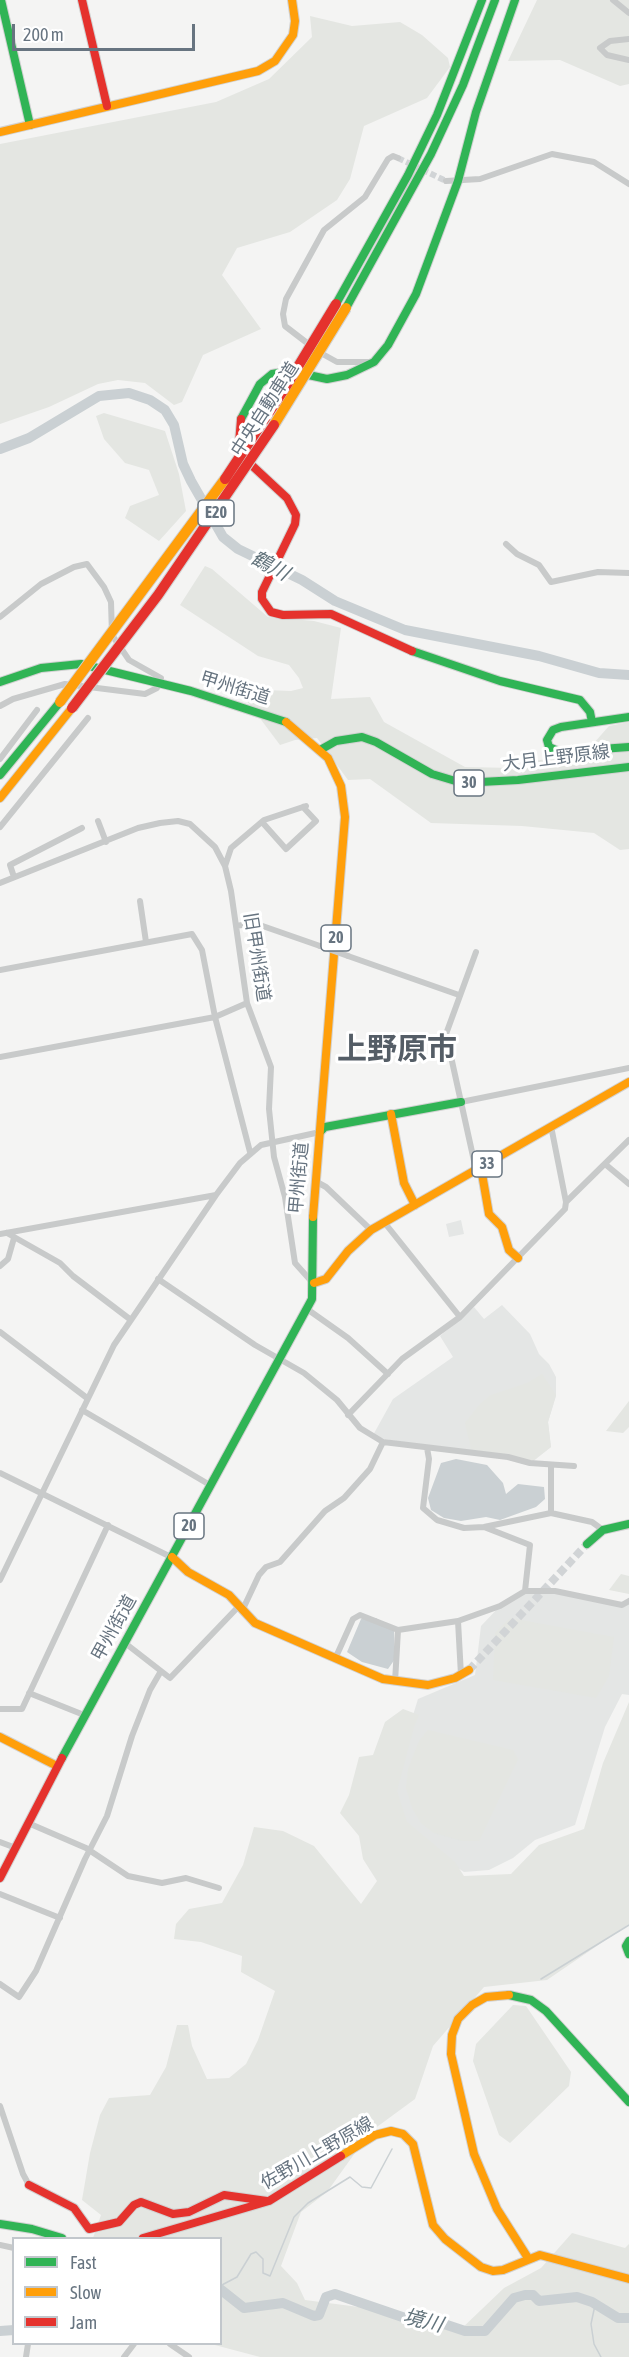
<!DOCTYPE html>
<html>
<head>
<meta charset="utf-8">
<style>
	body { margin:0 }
	#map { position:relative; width:629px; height:2357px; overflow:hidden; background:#f4f4f3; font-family:"Asap Condensed",sans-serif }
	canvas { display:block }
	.legend { position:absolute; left:12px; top:2237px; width:210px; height:108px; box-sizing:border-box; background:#fff; border:2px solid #c2c7cc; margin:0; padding:8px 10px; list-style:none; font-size:18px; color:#677480 }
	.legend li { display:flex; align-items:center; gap:12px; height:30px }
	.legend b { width:30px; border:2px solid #c2c7cc }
	.scale { position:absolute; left:12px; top:24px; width:183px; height:27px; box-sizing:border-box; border:3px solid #677480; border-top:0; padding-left:8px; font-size:18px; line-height:21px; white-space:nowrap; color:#677480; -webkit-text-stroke:4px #fff; paint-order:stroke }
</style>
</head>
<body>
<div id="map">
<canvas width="629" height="2357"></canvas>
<ul class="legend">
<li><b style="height:8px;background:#30b455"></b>Fast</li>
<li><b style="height:8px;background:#ff9f0a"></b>Slow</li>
<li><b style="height:8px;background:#e5322d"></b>Jam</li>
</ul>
<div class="scale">200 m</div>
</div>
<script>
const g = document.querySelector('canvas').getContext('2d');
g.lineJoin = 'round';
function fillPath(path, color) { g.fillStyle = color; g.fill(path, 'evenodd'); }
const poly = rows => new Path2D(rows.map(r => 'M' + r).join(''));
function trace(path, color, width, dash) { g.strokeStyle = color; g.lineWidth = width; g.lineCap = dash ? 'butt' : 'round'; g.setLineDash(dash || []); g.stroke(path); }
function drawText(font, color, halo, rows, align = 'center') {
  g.font = font + ' "Asap Condensed","Noto Sans JP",sans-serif'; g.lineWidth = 6; g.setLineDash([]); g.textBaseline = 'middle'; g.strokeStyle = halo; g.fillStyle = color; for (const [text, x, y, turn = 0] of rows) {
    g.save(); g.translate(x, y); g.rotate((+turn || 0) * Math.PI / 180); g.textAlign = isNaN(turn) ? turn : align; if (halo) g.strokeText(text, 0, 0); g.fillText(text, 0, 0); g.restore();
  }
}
const built = poly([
	[461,1220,464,1234,449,1237,446,1224],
	[502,1305,530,1334,539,1354,549,1364,556,1377,556,1396,548,1422,551,1447,531,1463,372,1437,393,1399,453,1357,440,1336,474,1307,484,1319],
	[525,1591,555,1591,622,1605,629,1601,629,1695,622,1694,605,1727,575,1825,535,1840,513,1858,489,1870,464,1872,408,1836,392,1783,418,1699,475,1675,481,1626,500,1606]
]);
const green = poly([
	[537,0,629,0,629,84,620,86,560,60,508,61],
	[310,16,352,26,400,22,422,35,448,58,450,67,427,98,364,126,350,179,337,200,290,232,237,248,222,275,261,329,203,355,182,402,174,405,145,383,118,380,98,384,49,407,0,424,0,144,216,102,269,79,312,37],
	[104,413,165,431,179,474,186,511,159,541,125,518,130,506,159,495,149,470,125,463,104,439,96,416],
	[205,566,212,569,268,617,314,621,341,628,331,699,370,697,384,722,465,767,513,768,529,762,586,752,609,726,629,722,629,849,620,850,594,833,522,826,431,823,370,779,348,780,317,738,295,740,280,745,238,689,291,691,303,688,299,678,289,665,258,656,180,605],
	[542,1374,556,1395,548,1422,551,1447,530,1463,472,1453,465,1423,480,1404,491,1395,527,1383],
	[629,1401,629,1427,623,1433,606,1431],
	[621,1574,629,1576,629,1594,609,1590],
	[510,1618,614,1637,609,1676,596,1698,493,1680,495,1633],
	[629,1702,629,1924,547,1980,484,1987,433,2046,415,2099,370,2132,327,2192,301,2212,281,2266,297,2283,305,2300,382,2310,459,2331,504,2288,541,2268,572,2233,625,2248,629,2244,629,2357,260,2357,211,2344,220,2344,220,2238,93,2238,101,2215,82,2200,90,2153,100,2115,109,2098,150,2095,166,2067,177,2025,188,2025,192,2046,207,2079,229,2078,246,2064,258,2040,275,1991,241,1972,242,1956,201,1942,174,1939,176,1924,189,1909,222,1903,243,1865,254,1827,283,1831,314,1846,361,1904,377,1881,363,1859,359,1836,340,1813,349,1795,359,1757,373,1755,385,1722,403,1709,419,1715,414,1727,397,1791,407,1822,455,1862,464,1876,511,1874,539,1845,584,1829,603,1763],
	[428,1730,513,1750,518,1759,479,1841,462,1841,434,1833,421,1823,412,1808,406,1788,408,1769,419,1741],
	[513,2005,526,2006,571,2072,569,2086,510,2143,499,2135,473,2061,476,2044]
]);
const water = poly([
	[456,1459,487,1465,503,1483,506,1494,518,1484,544,1487,545,1499,536,1507,500,1520,486,1517,461,1521,444,1518,431,1510,428,1498,441,1463],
	[376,1618,394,1631,395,1659,388,1669,362,1662,347,1652,361,1619]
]);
const stream = poly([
	[541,1979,629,1925],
	[220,2286,237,2277,251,2254,256,2252,263,2259,263,2273,270,2276,294,2217,308,2203,350,2177,362,2187,371,2188,392,2149],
	[595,2305,591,2324,594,2344,601,2357]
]);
const river = poly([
	[0,449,29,438,99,396,129,393,150,400,165,410,174,425,183,464,191,481,223,537,238,549,302,580,335,601,405,630,539,656,599,673,629,675],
	[220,2289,244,2308,283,2303,314,2316,319,2315,326,2297,335,2294,414,2321,434,2326,444,2324,465,2331,485,2331,514,2298,525,2295,533,2295,539,2301,577,2297,592,2302,618,2318,629,2318],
	[0,2331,14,2330]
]);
const streetTunnel = poly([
	[398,158,446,181]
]);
const secondaryTunnel = poly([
	[469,1670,587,1544]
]);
const street = poly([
	[613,0,629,13],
	[629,39,610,41,600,48,607,55,629,60],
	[446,181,480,179,552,154,594,162,629,184],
	[311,346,285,326,283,314,286,299,324,230,365,197,388,159,393,156,398,158],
	[319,352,337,362,372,362],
	[506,544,517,554,539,565,551,582,598,572,629,573],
	[0,617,41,584,74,567,87,564,104,587,111,602,112,635,129,660,161,678,157,688,145,694,65,684,13,699,0,706],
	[0,759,37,710],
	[98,821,106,842],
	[262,822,286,849,316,821,303,807],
	[0,827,88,718],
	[225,866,231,848,264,820,306,806],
	[14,877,10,865,82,828],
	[0,883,138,828,160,823,178,821,190,824,215,847,225,866,231,891,247,1003,271,1067,269,1109,274,1157,285,1197,295,1263,312,1282],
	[140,901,146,942],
	[236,926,254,923,320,946],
	[476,952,446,1034,476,1170],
	[348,956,459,995],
	[0,970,192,934,202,950,215,1017,250,1152],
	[0,1057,215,1017,247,1003],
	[461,1102,629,1068],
	[551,1126,566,1202],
	[605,1164,629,1184],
	[315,1181,326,1187,371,1230],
	[384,1222,460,1317],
	[7,1233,60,1263,73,1276,131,1320],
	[0,1234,216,1195],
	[0,1266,8,1259,14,1238],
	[158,1279,255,1345,304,1373,337,1400,360,1428,383,1442,508,1457,530,1463,574,1466],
	[307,1309,348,1338,388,1374],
	[0,1332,87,1398],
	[82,1410,210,1485],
	[348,1415,402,1359,460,1317,565,1209,566,1202,629,1140],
	[427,1448,429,1459,423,1508,437,1520,464,1528,484,1527,551,1513,592,1522,603,1530],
	[551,1465,551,1513],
	[0,1473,171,1557],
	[484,1527,530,1545,525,1591],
	[0,1580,114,1345,216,1195,240,1163,261,1145,320,1132],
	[242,1611,259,1575,266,1567,280,1562,325,1511,344,1498,370,1469,383,1442],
	[458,1621,461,1675],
	[125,1643,170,1678,239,1606],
	[335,1659,353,1619,360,1615,398,1630,458,1621,500,1606,525,1591,555,1591,622,1605,629,1601],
	[395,1682,398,1630],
	[29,1693,84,1715],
	[0,1709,22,1709,108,1525],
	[28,1823,86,1848,128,1876,162,1883,186,1878,219,1888],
	[0,1842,16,1848],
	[0,1894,60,1918],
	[0,1984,19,1997,36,1971,85,1859,107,1816,132,1736,150,1690,161,1671],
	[0,2106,23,2174,29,2185],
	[0,2245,14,2248],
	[170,2344,189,2357],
	[26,2357,28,2344],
	[124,2357,134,2344]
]);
const fast = poly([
	[1,0,30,125],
	[336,304,408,175,437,115,482,0],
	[346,308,431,154,463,85,495,0],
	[241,419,260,384,272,374,290,371,327,379,347,375,374,362,388,345,416,294,458,181,476,112,515,0],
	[412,651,500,681,580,700,590,712,592,722],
	[0,682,41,668,81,664,191,691,286,722],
	[629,717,561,727,553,730,547,740,549,747,560,752,629,747],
	[320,750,336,741,362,737,376,742,432,774,462,783,518,780,629,767],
	[0,775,60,702],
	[320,1132,325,1127,461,1102],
	[587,1544,603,1530,629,1524],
	[62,1758,312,1299,313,1217],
	[629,1941,626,1946,629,1954],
	[509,1995,531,2000,546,2011,629,2102],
	[0,2224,32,2229,62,2238]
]);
const slow = poly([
	[0,132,258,71,275,61,293,35,295,21,292,0],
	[286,722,328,758,341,786,345,817,313,1217],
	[0,798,72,708],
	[391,1114,404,1183,415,1205],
	[481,1168,489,1214,502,1227,509,1250,518,1258],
	[314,1283,326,1279,348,1251,371,1230,629,1082],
	[172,1557,188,1572,229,1595,255,1623,383,1679,428,1685,455,1678,469,1670],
	[0,1737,57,1766],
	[509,1995,486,1997,472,2005,458,2019,452,2035,451,2054,474,2154,497,2209,528,2258],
	[341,2156,375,2135,391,2131,403,2134,413,2144,433,2225,445,2239,481,2267,493,2271,503,2270,540,2255,629,2279]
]);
const jam = poly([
	[82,0,107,106],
	[241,419,239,443,245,459,287,498,296,515,295,524,262,592,262,599,271,612,283,615,331,614,412,651],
	[0,1878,62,1758],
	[29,2185,74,2208,89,2229,119,2222,134,2205,141,2202,173,2214,189,2212,224,2195,267,2201],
	[143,2238,269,2201,341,2156]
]);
const streetBridge = poly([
	[320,946,348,956]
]);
const slowBridge = poly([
	[274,425,346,308],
	[60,702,225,479]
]);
const jamBridge = poly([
	[225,479,285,388,336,304],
	[72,708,158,595,274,425]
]);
const shields = [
	[216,513,36],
	[469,783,30],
	[336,938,30],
	[487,1164,30],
	[189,1526,30]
];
const shieldNames = [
	["E20",216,513],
	["30",469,783],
	["20",336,938],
	["33",487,1164],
	["20",189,1526]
];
const streetNames = [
	["中央自動車道",265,409,-57],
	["甲州街道",235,688,17],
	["大月上野原線",556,758,-7],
	["旧甲州街道",257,957,81],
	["甲州街道",299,1178,-85],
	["甲州街道",114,1628,-61],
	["佐野川上野原線",317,2153,-30]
];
const waterNames = [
	["鶴川",270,566,28],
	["境川",423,2321,14]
];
const townNames = [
	["上野原市",397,1050]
];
fillPath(built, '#e4e6e5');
fillPath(green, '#e4e6e2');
fillPath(water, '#cad0d3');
trace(stream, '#cad0d3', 1.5);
trace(river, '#cad0d3', 10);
trace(streetTunnel, '#d1d4d6', 6, [6, 3]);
trace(secondaryTunnel, '#d1d4d6', 8, [8, 4]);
trace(fast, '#d1d1d1', 10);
trace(slow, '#d1d1d1', 10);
trace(jam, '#d1d1d1', 10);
trace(street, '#c8caca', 6);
trace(fast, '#30b455', 8);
trace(slow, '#ff9f0a', 8);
trace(jam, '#e5322d', 8);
trace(slowBridge, '#d1d2d2', 12, []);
trace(jamBridge, '#d1d2d2', 12, []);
trace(streetBridge, '#c8caca', 6);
trace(slowBridge, '#ff9f0a', 10);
trace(jamBridge, '#e5322d', 10);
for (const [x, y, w] of shields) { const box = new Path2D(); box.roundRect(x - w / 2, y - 13, w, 26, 4.5); g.fillStyle = '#fff'; g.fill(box); trace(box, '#677480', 1.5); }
drawText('bold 16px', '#677480', null, shieldNames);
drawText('18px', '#677480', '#fff', streetNames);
drawText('italic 20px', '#63747c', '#fff', waterNames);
drawText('bold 30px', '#545d66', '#fff', townNames);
</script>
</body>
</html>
